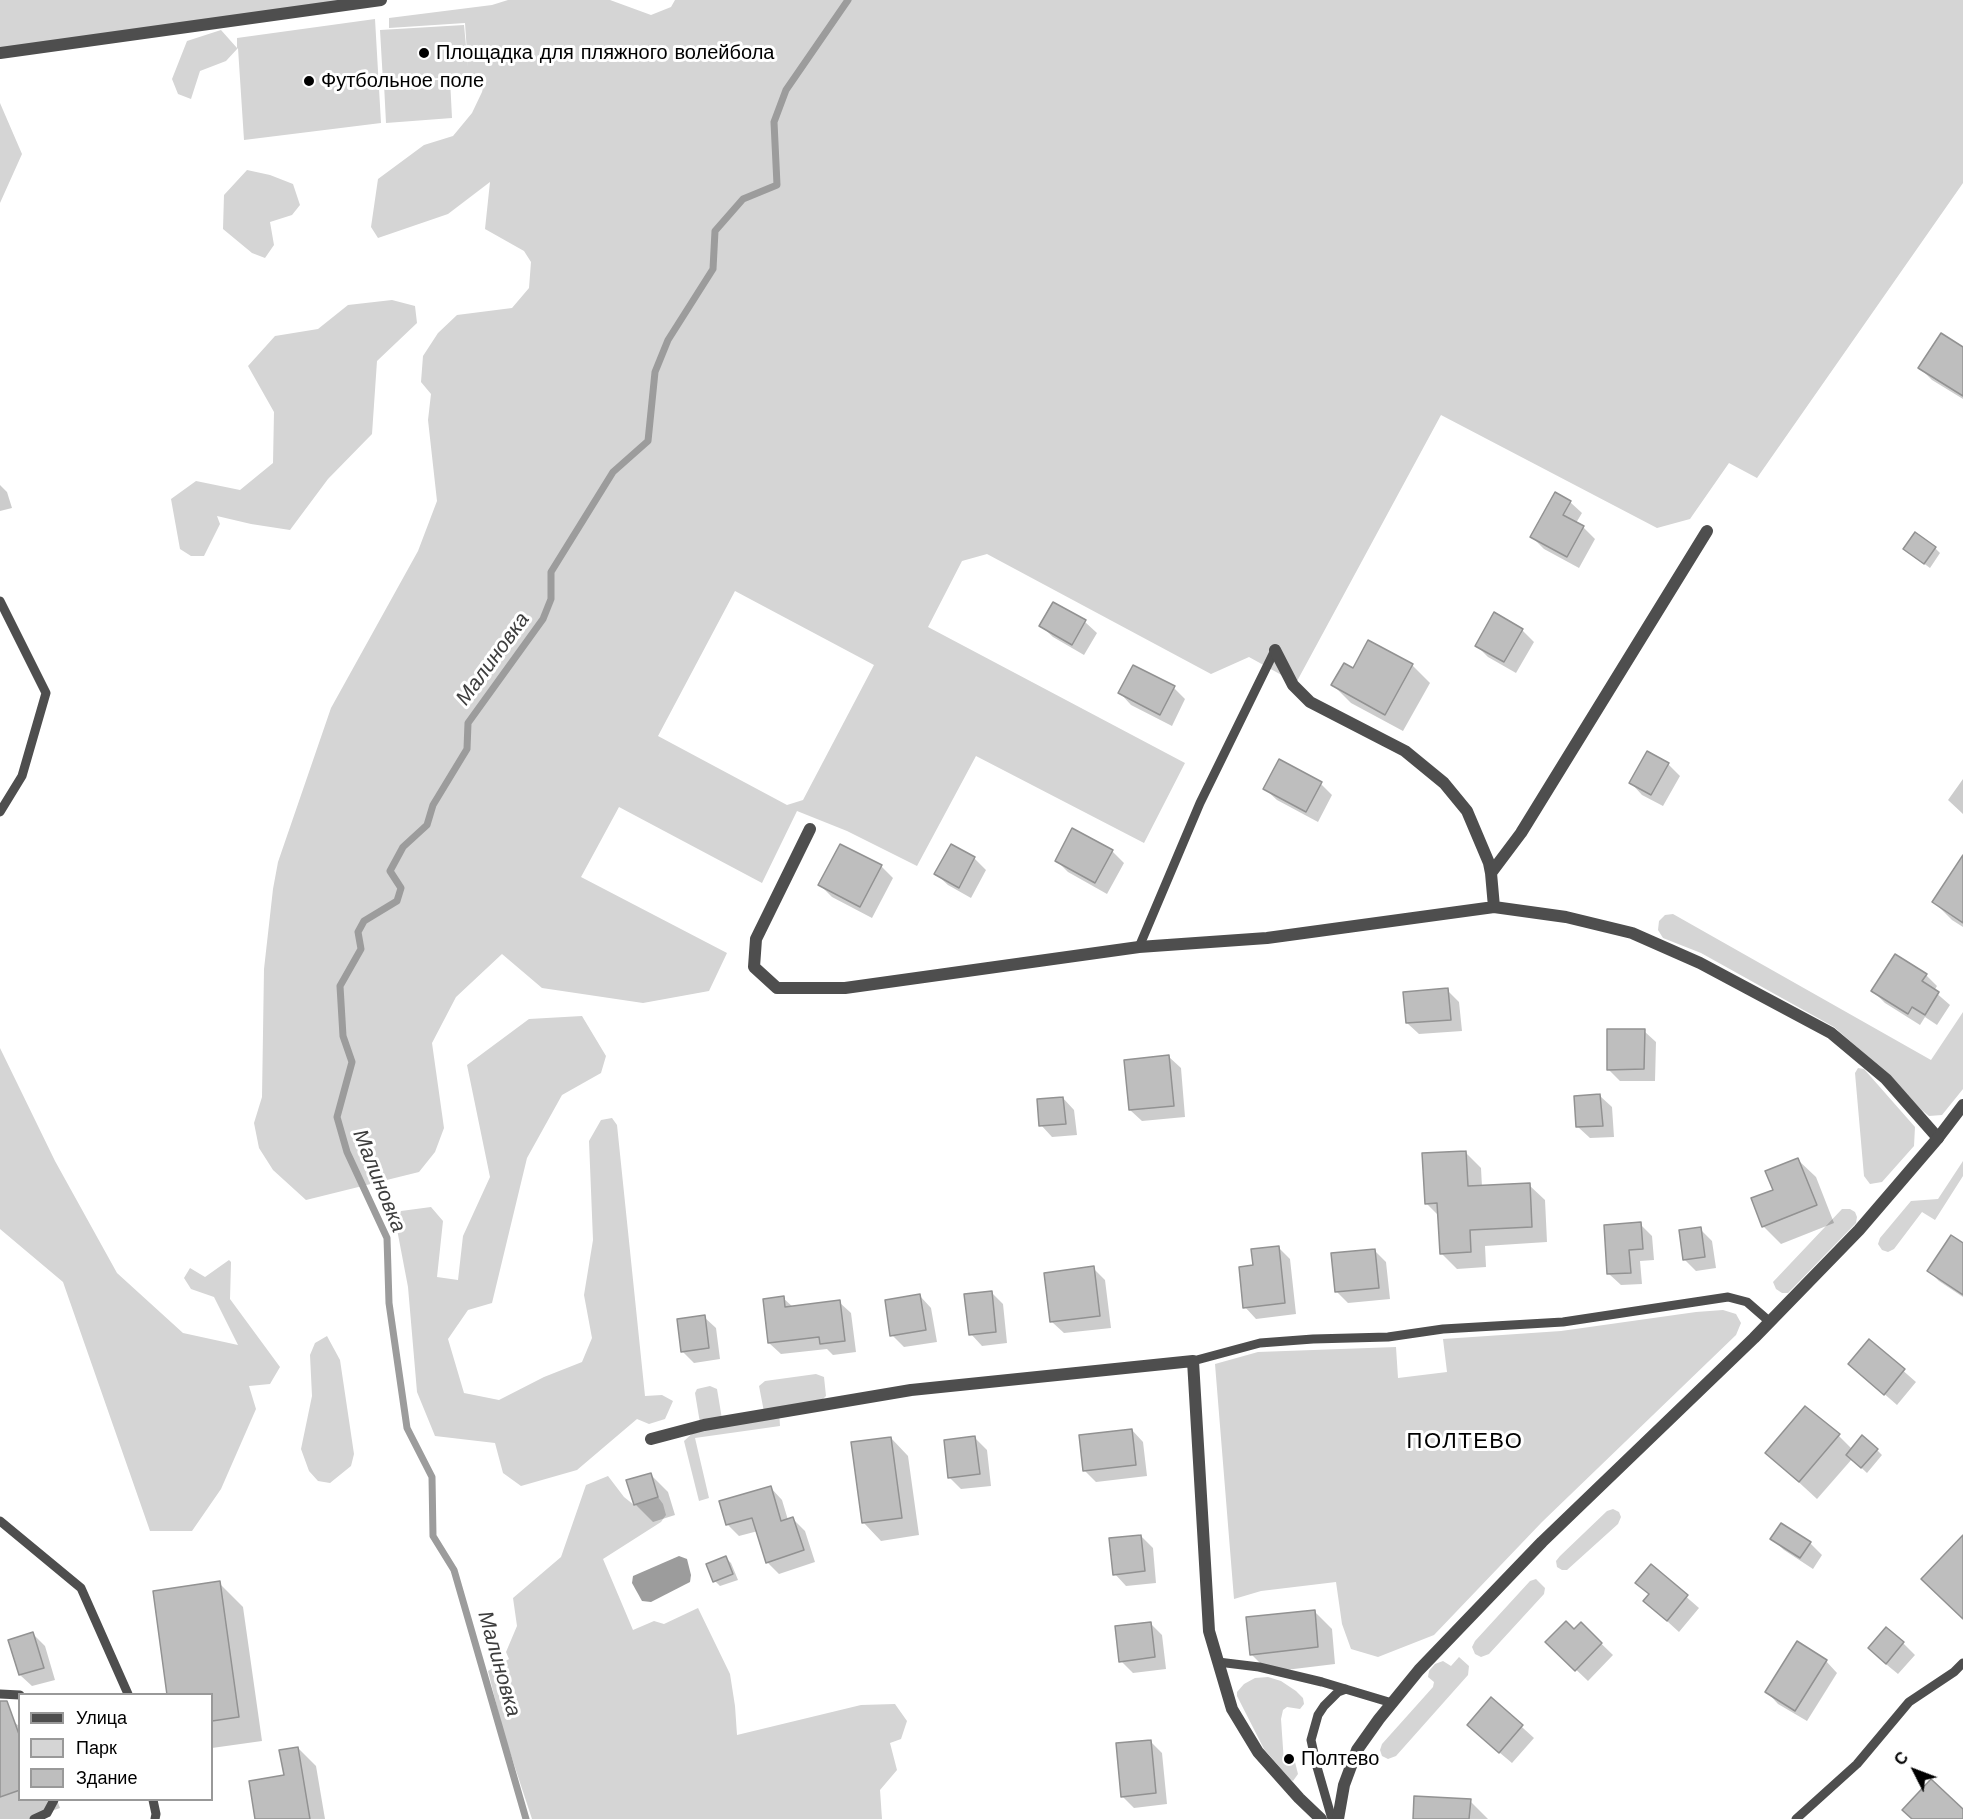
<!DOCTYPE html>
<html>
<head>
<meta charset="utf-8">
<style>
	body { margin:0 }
	#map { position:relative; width:1963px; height:1819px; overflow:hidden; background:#fff; font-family:"Work Sans",sans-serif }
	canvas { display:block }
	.legend { position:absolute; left:18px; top:1693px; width:195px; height:108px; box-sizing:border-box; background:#fff; border:2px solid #999; margin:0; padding:8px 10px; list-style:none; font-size:18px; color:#000 }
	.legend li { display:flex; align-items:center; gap:12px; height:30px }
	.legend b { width:30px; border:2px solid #999 }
	.north { position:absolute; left:1885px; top:1741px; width:60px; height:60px; -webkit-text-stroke:4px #fff; paint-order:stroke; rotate:312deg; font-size:16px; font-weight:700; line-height:24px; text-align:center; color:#000 }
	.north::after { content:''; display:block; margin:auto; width:21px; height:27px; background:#000; clip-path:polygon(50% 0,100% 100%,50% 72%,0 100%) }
</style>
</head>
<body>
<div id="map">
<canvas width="1963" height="1819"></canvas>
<ul class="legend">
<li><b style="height:8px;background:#4e4e4e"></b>Улица</li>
<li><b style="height:16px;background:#d5d5d5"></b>Парк</li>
<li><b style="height:16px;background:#bebebe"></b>Здание</li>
</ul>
<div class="north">С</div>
</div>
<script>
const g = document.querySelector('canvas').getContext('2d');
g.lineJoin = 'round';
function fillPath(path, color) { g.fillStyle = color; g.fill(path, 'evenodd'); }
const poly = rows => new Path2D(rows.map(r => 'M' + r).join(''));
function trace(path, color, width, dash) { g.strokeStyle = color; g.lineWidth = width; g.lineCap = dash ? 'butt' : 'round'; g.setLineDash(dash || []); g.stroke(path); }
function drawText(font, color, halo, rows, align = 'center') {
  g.font = font + ' "Work Sans",sans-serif'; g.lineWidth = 6; g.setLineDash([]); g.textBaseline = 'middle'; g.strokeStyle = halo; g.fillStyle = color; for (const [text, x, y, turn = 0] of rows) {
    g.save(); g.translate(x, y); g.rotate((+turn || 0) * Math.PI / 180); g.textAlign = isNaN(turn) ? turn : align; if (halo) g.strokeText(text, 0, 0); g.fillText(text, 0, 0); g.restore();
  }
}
const green = poly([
	[0,0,381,0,0,53],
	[508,0,610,0,651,15,671,7,675,0,1963,0,1963,183,1757,478,1729,463,1690,519,1657,528,1441,415,1296,683,1249,657,1211,674,987,554,962,561,928,627,1185,763,1144,843,976,756,917,866,847,831,797,811,762,883,619,807,581,877,727,953,709,991,643,1003,542,988,502,954,456,997,432,1043,444,1128,435,1152,419,1172,306,1200,273,1170,259,1148,254,1123,262,1097,264,969,273,889,278,862,331,708,418,551,437,501,428,420,431,394,421,382,423,356,438,333,457,315,512,308,529,288,531,262,524,251,485,229,490,182,448,214,378,238,371,227,378,179,424,145,453,136,472,113,482,92,485,80,469,82,468,76,383,82,380,30,464,25,468,67,465,23,389,28,389,18,492,5],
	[735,591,874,665,803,800,787,805,658,736],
	[375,19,381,123,244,140,238,48,226,61,200,71,191,99,178,94,172,79,187,41,221,30,237,48,237,38],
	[450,79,452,118,386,123,384,84],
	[0,103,22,154,0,203],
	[247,170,270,175,293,184,300,205,292,215,270,222,274,245,265,258,252,253,223,229,224,195],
	[392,300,415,306,417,323,377,361,372,434,328,479,290,530,251,524,217,516,220,524,204,556,191,556,180,549,171,499,196,481,240,490,273,463,274,412,248,366,275,336,318,329,348,305],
	[1673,914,1931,1060,1963,1012,1963,1089,1942,1115,1929,1116,1918,1107,1890,1076,1834,1027,1701,953,1663,938,1658,930,1659,921,1665,915],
	[582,1016,606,1056,601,1073,562,1095,527,1158,492,1303,468,1310,448,1339,464,1393,499,1400,544,1377,582,1362,592,1338,584,1295,593,1240,589,1141,601,1120,612,1118,617,1125,645,1396,662,1395,673,1401,665,1419,649,1424,637,1419,577,1470,521,1486,503,1473,495,1443,435,1436,417,1392,408,1287,396,1224,401,1211,431,1207,443,1221,437,1277,458,1280,463,1236,490,1177,467,1065,529,1019],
	[0,1048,55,1161,117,1273,183,1333,238,1345,214,1297,191,1289,184,1278,190,1268,205,1277,229,1260,231,1262,230,1299,280,1367,270,1384,249,1386,256,1409,221,1489,192,1531,150,1531,63,1282,0,1229],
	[1858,1068,1864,1069,1915,1127,1914,1146,1882,1182,1870,1184,1864,1176,1855,1073],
	[1963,1161,1963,1176,1935,1220,1922,1212,1894,1249,1888,1252,1882,1250,1878,1244,1880,1238,1911,1201,1938,1199],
	[1842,1209,1850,1209,1855,1212,1857,1217,1856,1223,1788,1293,1782,1293,1776,1289,1773,1282],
	[1723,1310,1736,1314,1741,1323,1736,1335,1542,1522,1434,1635,1378,1657,1351,1649,1342,1624,1336,1582,1261,1591,1234,1599,1215,1364,1258,1352,1396,1347,1398,1378,1447,1372,1443,1339,1561,1331,1696,1312],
	[327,1336,340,1360,354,1454,351,1466,330,1483,318,1481,309,1471,301,1449,312,1396,310,1355,315,1343],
	[816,1374,824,1377,826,1396,818,1404,779,1410,780,1426,695,1438,709,1498,699,1501,684,1441,695,1431,701,1429,695,1393,697,1389,710,1386,717,1389,722,1419,765,1417,759,1386,765,1381],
	[608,1476,624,1497,634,1505,658,1497,663,1504,666,1515,661,1522,603,1559,633,1630,654,1621,664,1624,698,1608,730,1674,735,1706,737,1735,861,1705,895,1704,907,1721,901,1739,890,1743,897,1770,880,1790,882,1819,532,1819,503,1731,488,1671,509,1659,506,1652,517,1626,513,1598,561,1557,586,1485],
	[1613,1509,1619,1512,1621,1517,1618,1524,1567,1570,1562,1570,1557,1567,1556,1561,1560,1556,1607,1511],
	[1536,1579,1545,1588,1544,1594,1489,1654,1481,1657,1475,1654,1472,1647,1475,1641,1530,1581],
	[1459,1657,1469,1666,1468,1675,1396,1756,1388,1759,1382,1756,1380,1750,1382,1744,1433,1687,1434,1682,1428,1677,1429,1671,1435,1664,1443,1661,1451,1666],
	[1268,1677,1281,1681,1296,1691,1303,1698,1304,1704,1300,1709,1287,1707,1283,1710,1281,1719,1284,1763,1295,1762,1298,1774,1293,1781,1290,1779,1264,1749,1237,1696,1237,1692,1244,1684,1255,1678]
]);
const water = poly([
	[679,1556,687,1559,691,1575,690,1582,651,1602,642,1601,632,1583,633,1576]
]);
const shadow = poly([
	[1963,349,1963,399,1932,380,1920,368],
	[0,485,7,492,12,508,0,511],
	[1570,502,1582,513,1576,523,1583,527,1595,539,1579,568,1544,549,1532,537],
	[1935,548,1940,553,1930,568,1911,554],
	[1054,604,1085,622,1097,633,1084,655,1053,637,1041,626],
	[1495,614,1522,630,1534,642,1516,673,1488,657,1477,646],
	[1412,665,1430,683,1403,731,1351,703,1333,685,1353,670],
	[1174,688,1185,699,1172,726,1131,705,1120,693],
	[1668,764,1680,776,1663,806,1642,795,1631,783],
	[1963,779,1963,814,1948,800],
	[1321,784,1332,795,1318,822,1277,800,1265,789],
	[951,846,974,858,986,870,971,898,948,885,936,874],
	[1112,851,1124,863,1107,894,1068,872,1057,861],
	[1963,857,1963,927,1952,920,1934,902],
	[881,866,893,878,872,918,832,897,820,885],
	[1926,975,1937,986,1934,991,1950,1005,1937,1025,1925,1017,1920,1025,1885,1003,1873,991],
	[1447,990,1459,1002,1462,1031,1419,1034,1407,1023],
	[1644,1031,1656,1042,1655,1081,1620,1081,1608,1069],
	[1169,1057,1181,1068,1185,1117,1142,1121,1130,1110],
	[1600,1096,1612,1107,1614,1137,1590,1138,1578,1127],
	[1063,1098,1074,1110,1077,1135,1052,1137,1041,1125],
	[1465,1152,1481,1168,1482,1187,1529,1185,1545,1200,1547,1242,1485,1246,1486,1267,1457,1269,1441,1253,1439,1216,1426,1203],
	[1798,1160,1816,1177,1834,1223,1781,1244,1763,1226,1774,1191],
	[1640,1224,1652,1236,1654,1260,1640,1261,1642,1284,1621,1285,1609,1274],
	[1700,1229,1712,1241,1716,1268,1696,1271,1684,1259],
	[1963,1245,1963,1297,1939,1281,1929,1271],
	[1278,1247,1290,1259,1296,1314,1256,1319,1245,1307],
	[1375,1251,1386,1262,1390,1299,1348,1303,1336,1291],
	[1093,1268,1105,1280,1111,1328,1064,1333,1052,1322],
	[991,1292,1003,1304,1007,1343,982,1346,971,1334],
	[920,1296,931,1308,937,1342,904,1347,892,1335],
	[783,1298,793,1307,839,1302,851,1313,856,1352,833,1355,827,1349,781,1354,769,1343],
	[704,1317,716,1328,720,1359,694,1363,682,1351],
	[1869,1341,1916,1382,1897,1405,1850,1364],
	[1132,1430,1143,1442,1147,1476,1096,1482,1084,1470],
	[1839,1436,1852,1449,1877,1450,1882,1455,1867,1473,1852,1459,1817,1499,1767,1453],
	[891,1438,908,1456,919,1535,881,1541,864,1523],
	[975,1438,987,1450,991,1486,961,1489,949,1477],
	[650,1474,668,1492,675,1515,653,1522,635,1504],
	[771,1488,782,1500,788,1520,793,1519,805,1531,815,1562,779,1574,767,1562,758,1531,739,1536,727,1524],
	[1781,1525,1810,1543,1822,1555,1813,1569,1784,1550,1772,1539],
	[1141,1536,1153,1548,1156,1583,1126,1586,1115,1574],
	[726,1558,731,1563,738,1580,720,1586,715,1581],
	[1651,1566,1699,1608,1679,1632,1645,1601,1650,1595,1637,1583],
	[219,1583,243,1607,262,1741,212,1748,212,1694],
	[1314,1611,1332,1629,1335,1664,1269,1672,1251,1654],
	[1150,1623,1162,1635,1166,1669,1133,1673,1121,1661],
	[1581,1624,1613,1655,1588,1681,1547,1642,1574,1631],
	[33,1634,45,1646,55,1680,32,1686,20,1675,10,1641],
	[1903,1643,1915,1655,1898,1674,1881,1660],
	[1826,1661,1837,1673,1807,1721,1778,1704,1767,1692],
	[1491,1699,1534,1738,1512,1763,1481,1737],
	[12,1720,20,1727,20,1800,57,1800,60,1808,29,1819,0,1819,0,1724],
	[1150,1741,1162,1753,1167,1804,1134,1808,1122,1796],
	[298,1748,316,1766,325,1819,257,1819,285,1776],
	[1470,1801,1488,1819,1415,1819]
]);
const stream = poly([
	[526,1819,454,1570,433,1536,432,1477,407,1428,389,1303,387,1238,347,1152,337,1117,352,1062,343,1036,340,986,361,949,358,932,364,921,397,901,401,888,390,871,403,847,427,825,433,805,467,749,468,723,543,619,551,599,551,572,613,472,648,441,655,372,668,340,713,269,715,231,743,199,777,185,774,122,786,90,848,0]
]);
const building = poly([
	[1941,333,1963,347,1963,396,1918,368,1941,333],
	[1555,492,1571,501,1563,515,1584,526,1567,557,1530,537,1555,492],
	[1915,532,1936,547,1924,564,1903,549,1915,532],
	[1053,602,1086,620,1072,645,1039,626,1053,602],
	[1494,612,1523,629,1504,662,1475,646,1494,612],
	[1368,640,1413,664,1385,715,1331,685,1344,663,1353,668,1368,640],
	[1133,665,1175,686,1160,715,1118,693,1133,665],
	[1647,751,1669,763,1651,795,1629,783,1647,751],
	[1279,759,1322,782,1306,812,1263,789,1279,759],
	[1072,828,1113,850,1095,883,1055,861,1072,828],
	[840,844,882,865,860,907,818,885,840,844],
	[951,844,975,857,959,888,934,874,951,844],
	[1963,855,1963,923,1932,902,1963,855],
	[1895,954,1927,974,1922,981,1939,992,1925,1015,1912,1007,1908,1014,1871,991,1895,954],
	[1448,988,1451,1020,1406,1023,1403,992,1448,988],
	[1607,1029,1645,1029,1644,1069,1607,1070,1607,1029],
	[1169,1055,1174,1106,1129,1110,1124,1060,1169,1055],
	[1600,1094,1603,1126,1576,1127,1574,1096,1600,1094],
	[1063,1097,1066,1124,1039,1126,1037,1099,1063,1097],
	[1466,1151,1468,1186,1530,1183,1532,1227,1470,1230,1471,1252,1440,1254,1437,1203,1425,1204,1422,1153,1466,1151],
	[1798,1158,1817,1205,1762,1227,1751,1198,1773,1190,1765,1171,1798,1158],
	[1641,1222,1643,1249,1629,1250,1631,1273,1607,1274,1604,1225,1641,1222],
	[1701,1227,1705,1257,1683,1260,1679,1230,1701,1227],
	[1951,1235,1963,1243,1963,1295,1927,1271,1951,1235],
	[1279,1246,1285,1303,1243,1308,1239,1267,1253,1265,1251,1249,1279,1246],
	[1375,1249,1379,1288,1335,1292,1331,1253,1375,1249],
	[1094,1266,1100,1316,1050,1322,1044,1273,1094,1266],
	[992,1291,996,1332,969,1335,964,1294,992,1291],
	[920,1294,926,1330,890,1336,885,1300,920,1294],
	[784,1296,785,1307,840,1300,845,1341,820,1344,819,1337,768,1343,763,1299,784,1296],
	[705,1315,709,1348,681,1352,677,1319,705,1315],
	[1869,1339,1905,1369,1884,1395,1848,1364,1869,1339],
	[1805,1406,1840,1434,1799,1482,1765,1453,1805,1406],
	[1132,1429,1136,1465,1083,1471,1079,1435,1132,1429],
	[1862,1435,1878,1449,1861,1468,1846,1455,1862,1435],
	[975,1436,980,1474,948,1478,944,1440,975,1436],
	[891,1437,902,1518,862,1523,851,1442,891,1437],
	[651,1473,658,1497,634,1505,626,1480,651,1473],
	[771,1486,781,1521,793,1517,804,1550,766,1563,752,1518,726,1525,719,1501,771,1486],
	[1781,1523,1811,1542,1800,1558,1770,1539,1781,1523],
	[1141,1535,1145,1571,1113,1575,1109,1538,1141,1535],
	[1963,1535,1963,1619,1921,1579,1963,1535],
	[726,1556,733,1574,713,1582,706,1564,726,1556],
	[1651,1564,1688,1595,1667,1621,1643,1601,1649,1594,1635,1583,1651,1564],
	[220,1581,239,1717,212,1721,212,1695,167,1695,153,1591,220,1581],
	[1315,1610,1318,1647,1250,1655,1246,1617,1315,1610],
	[1566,1621,1574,1629,1581,1622,1602,1643,1575,1671,1545,1642,1566,1621],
	[1151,1622,1155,1657,1119,1662,1115,1626,1151,1622],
	[1886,1627,1904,1642,1886,1664,1868,1648,1886,1627],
	[33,1632,44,1668,19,1675,8,1640,33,1632],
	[1797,1641,1827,1660,1795,1711,1765,1692,1797,1641],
	[1491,1697,1523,1725,1499,1753,1467,1725,1491,1697],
	[0,1701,7,1701,20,1737,20,1790,0,1797,0,1701],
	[1151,1740,1156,1793,1121,1797,1116,1743,1151,1740],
	[298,1747,310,1819,255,1819,249,1781,284,1775,279,1750,298,1747],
	[1931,1779,1963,1809,1963,1819,1912,1819,1902,1810,1931,1779],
	[1414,1796,1471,1799,1469,1819,1413,1819,1414,1796]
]);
const service = poly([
	[0,601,46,693,22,776,0,812],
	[1139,947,1200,803,1275,650],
	[1193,1361,1260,1343,1313,1339,1388,1337,1443,1329,1563,1322,1728,1297,1747,1302,1770,1322],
	[0,1521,81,1588,128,1694],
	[1218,1662,1259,1667,1322,1682,1392,1703],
	[0,1694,20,1695],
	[153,1800,156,1814,155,1819],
	[34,1819,47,1813,54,1800],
	[1332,1819,1317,1767,1311,1740,1318,1715,1324,1706,1338,1692,1346,1689],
	[1796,1819,1857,1764,1909,1702,1954,1672,1963,1663]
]);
const minor = poly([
	[0,53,381,0],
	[1275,650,1293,685,1310,702,1405,751,1444,783,1467,811,1489,863,1491,873],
	[810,829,756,939,754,967,777,988,845,988,1139,947,1267,938,1494,907,1566,917,1632,933,1700,963,1831,1033,1886,1079,1938,1138],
	[1494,907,1491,873,1521,833,1707,531],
	[651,1439,704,1425,911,1390,1193,1361,1209,1631,1232,1709,1258,1752,1299,1798,1321,1819]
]);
const tertiary = poly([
	[1338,1819,1344,1785,1357,1750,1379,1719,1419,1670,1542,1542,1754,1338,1859,1230,1938,1138,1963,1105]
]);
const markers = [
	[424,53,6,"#000"],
	[309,81,6,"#000"],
	[1289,1759,6,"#000"]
];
const poiNames = [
	["Площадка для пляжного волейбола",436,53],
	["Футбольное поле",321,81],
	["Полтево",1301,1759]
];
const waterNames = [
	["Малиновка",493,659,-54],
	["Малиновка",379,1181,68],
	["Малиновка",499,1664,74]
];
const quarterNames = [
	["ПОЛТЕВО",1465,1442]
];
fillPath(green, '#d5d5d5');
fillPath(water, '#9c9c9c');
fillPath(shadow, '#0003');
trace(stream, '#9c9c9c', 7);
fillPath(building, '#bebebe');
trace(building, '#929292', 1.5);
trace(service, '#4e4e4e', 9);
trace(minor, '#4e4e4e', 12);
trace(tertiary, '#4e4e4e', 12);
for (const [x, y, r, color] of markers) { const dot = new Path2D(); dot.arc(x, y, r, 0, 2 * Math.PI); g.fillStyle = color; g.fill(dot); trace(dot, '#fff', 2); }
drawText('20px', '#000', '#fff', poiNames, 'left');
drawText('italic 21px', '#3d3d3d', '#fff', waterNames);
g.letterSpacing = '1.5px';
drawText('22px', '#000', '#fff', quarterNames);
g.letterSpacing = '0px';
</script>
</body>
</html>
